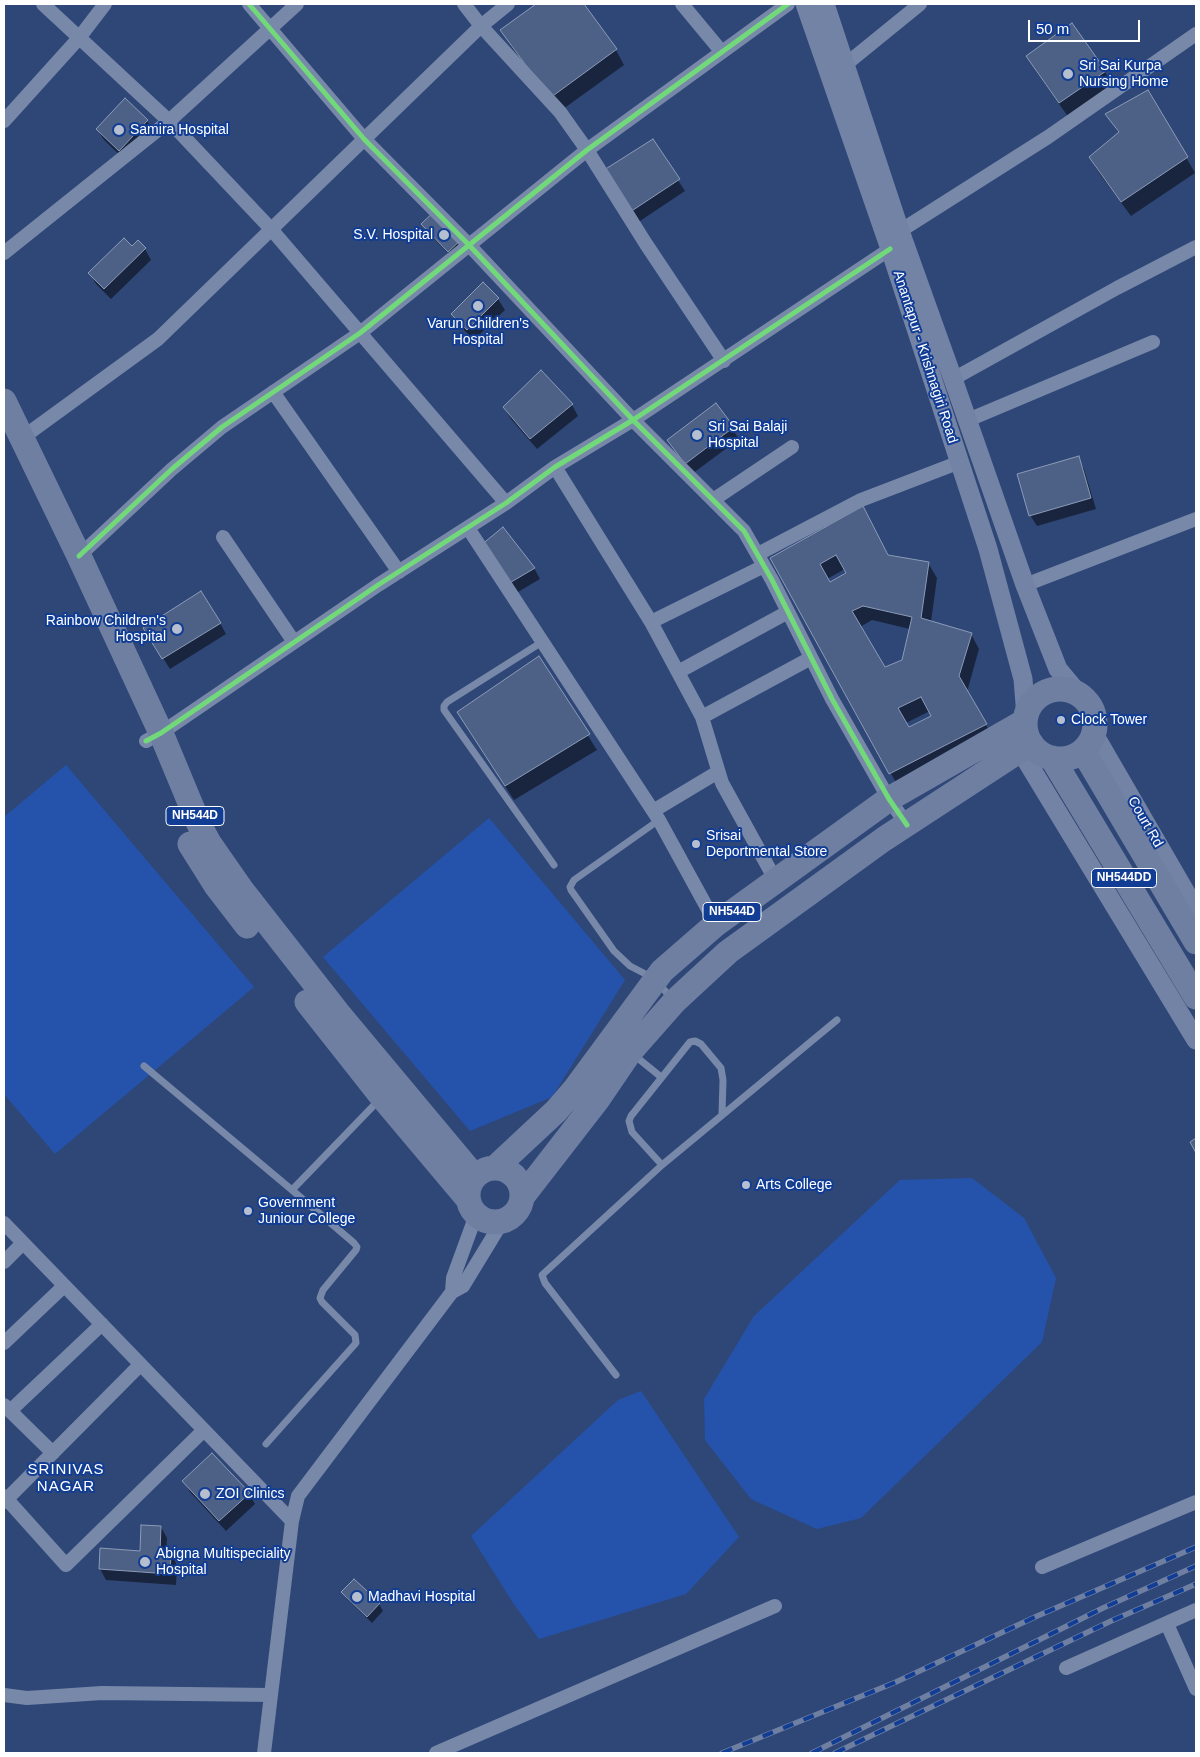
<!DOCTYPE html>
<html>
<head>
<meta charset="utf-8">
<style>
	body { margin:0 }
	#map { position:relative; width:1200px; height:1757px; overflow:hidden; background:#2f4777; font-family:Arial,sans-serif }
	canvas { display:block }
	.frame { position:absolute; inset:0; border:5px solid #fff; pointer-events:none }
	.scale { position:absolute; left:1028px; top:20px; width:112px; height:22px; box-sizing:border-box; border:2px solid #fff; border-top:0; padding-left:6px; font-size:15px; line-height:18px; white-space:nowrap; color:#fff; -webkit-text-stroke:4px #113d95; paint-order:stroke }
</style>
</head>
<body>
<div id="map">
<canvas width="1200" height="1757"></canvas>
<div class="frame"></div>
<div class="scale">50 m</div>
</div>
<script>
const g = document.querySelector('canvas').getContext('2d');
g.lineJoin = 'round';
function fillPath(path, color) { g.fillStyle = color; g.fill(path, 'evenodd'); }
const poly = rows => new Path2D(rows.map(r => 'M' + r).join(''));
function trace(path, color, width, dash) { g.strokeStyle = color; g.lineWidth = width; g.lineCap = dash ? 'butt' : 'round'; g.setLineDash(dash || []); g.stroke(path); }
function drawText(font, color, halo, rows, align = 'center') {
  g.font = font + ' Arial,sans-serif'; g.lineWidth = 4; g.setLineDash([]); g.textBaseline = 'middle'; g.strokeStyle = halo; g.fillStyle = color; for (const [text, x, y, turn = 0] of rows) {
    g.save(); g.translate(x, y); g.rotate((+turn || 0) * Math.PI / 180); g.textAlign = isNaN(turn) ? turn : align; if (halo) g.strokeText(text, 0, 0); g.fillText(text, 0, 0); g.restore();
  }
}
const green = poly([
	[66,765,254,987,55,1154,4,1094,4,817],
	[489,818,625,980,552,1097,470,1131,323,957],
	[972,1178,1024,1218,1056,1278,1042,1342,861,1518,817,1529,751,1499,705,1440,704,1399,754,1316,900,1180],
	[641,1391,739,1537,686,1594,539,1639,513,1603,471,1536,618,1400]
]);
const shadow = poly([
	[538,4,582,4,616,50,624,65,559,112,510,45,502,30],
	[1027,56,1105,72,1113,86,1069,118,1036,71],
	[1148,91,1195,173,1131,216,1099,173,1090,158,1119,134,1107,114],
	[147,121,154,132,126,161,104,140,97,129],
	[652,141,685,191,637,223,606,170],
	[423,225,464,237,453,258,427,232],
	[132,248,145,249,151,260,111,299,96,284,90,273],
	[483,284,498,299,505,310,474,340,459,325,452,314],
	[572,405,578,416,537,449,511,419,504,408],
	[716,405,739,439,692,474,669,440],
	[1078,458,1084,469,1096,509,1037,526,1030,515],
	[862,508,888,556,928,563,937,578,931,622,971,634,979,649,967,692,994,739,899,788,772,558],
	[845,569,848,574,830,584,827,579],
	[872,620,910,629,903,661,884,668,860,627],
	[930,711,932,716,909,729,906,723],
	[488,557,534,568,540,579,513,595],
	[220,623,226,634,170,669,151,639],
	[538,657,597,750,514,800,467,727],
	[184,1481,249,1494,255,1504,226,1531,190,1492],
	[161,1527,167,1538,166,1554,171,1554,177,1565,176,1585,106,1580,100,1569,141,1552],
	[343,1592,379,1604,383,1611,372,1623,347,1599]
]);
const building = poly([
	[536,4,584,4,617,49,550,98,500,30,536,4],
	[1072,23,1106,71,1059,103,1026,56,1072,23],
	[1148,90,1188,157,1121,202,1089,157,1119,132,1105,114,1148,90],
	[125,98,148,120,119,151,96,129,125,98],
	[653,139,680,179,630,212,604,170,653,139],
	[438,208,465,236,448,252,421,224,438,208],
	[124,238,132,246,138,240,146,248,104,289,88,273,124,238],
	[483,282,499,298,467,330,451,314,483,282],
	[541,370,573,404,530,439,503,407,541,370],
	[716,403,734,427,685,464,667,440,716,403],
	[1079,456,1091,498,1029,516,1017,474,1079,456],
	[863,506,888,555,929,562,921,618,972,633,959,676,987,724,889,774,770,558,863,506],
	[836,555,846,573,830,582,820,564,836,555],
	[863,606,912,617,902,660,885,667,852,611,863,606],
	[921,697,931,716,909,727,898,708,921,697],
	[503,527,535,568,506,585,480,546,503,527],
	[201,591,221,623,162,659,143,628,201,591],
	[539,656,590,734,505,786,457,712,539,656],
	[1196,1138,1196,1153,1190,1142,1196,1138],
	[212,1453,250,1493,219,1521,182,1481,212,1453],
	[141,1525,161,1526,160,1552,171,1553,170,1574,99,1569,100,1548,140,1551,141,1525],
	[354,1579,380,1603,367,1617,341,1592,354,1579]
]);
const lane = poly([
	[542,642,447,702,444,706,444,710,554,865],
	[659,820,574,880,570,887,571,890,614,951,630,966,655,979,671,998],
	[634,1055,661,1077],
	[144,1066,292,1190,354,1243,357,1247,356,1250,323,1290,320,1298,322,1302,355,1335,356,1343,266,1444],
	[662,1165,632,1132,629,1121,631,1116,690,1042,695,1041,701,1044,721,1068,723,1080,722,1114],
	[292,1190,379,1100],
	[616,1375,545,1283,542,1275,662,1165,837,1020]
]);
const street = poly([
	[43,4,169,121,271,229,506,503],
	[249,4,364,139,469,245,633,420,744,531,772,580,832,699,889,799,907,825],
	[464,4,481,26,560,112,587,150,646,244,724,361],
	[682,4,721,51],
	[845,65,920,4],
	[4,121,79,38,105,4],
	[900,231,1048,137,1196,34],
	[4,253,169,121,297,4],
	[953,379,1117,288,1196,247],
	[273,392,399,572],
	[968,420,1153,342],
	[22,438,158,339,481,26,508,4],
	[555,467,651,622,702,717,722,783,776,881],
	[713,500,792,447],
	[468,528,659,820,716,924],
	[223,537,294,642],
	[758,554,861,500,960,462],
	[79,556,172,469,222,427,360,333,587,150,788,4],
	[1025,585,1196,519],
	[651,622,764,566],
	[678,672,788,612],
	[702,717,811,658],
	[146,741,161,733,378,585,506,503,555,467,633,420,890,249],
	[653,811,718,772],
	[4,1223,292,1521],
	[4,1262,23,1243],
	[452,1292,453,1278,476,1215],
	[4,1343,64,1286],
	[4,1405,53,1453],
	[10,1411,102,1324],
	[4,1496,66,1565,204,1430],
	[4,1502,140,1365],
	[1042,1567,1196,1502],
	[1167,1624,1196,1689],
	[1066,1668,1196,1610],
	[4,1695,27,1698,102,1693,271,1695],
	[264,1753,292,1521,298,1496,452,1292,463,1286,502,1222],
	[436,1753,775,1606]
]);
const secondary = poly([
	[805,4,890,249,988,549,1023,679,1026,716],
	[825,4,900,231,953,379,1025,585,1058,669,1078,693],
	[1094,734,1196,910],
	[1020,750,1196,1040]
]);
const highway = poly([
	[4,401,79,556,161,733,198,822,209,843,241,889,338,1013,474,1176],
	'1025 724a35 35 0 1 1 70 0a35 35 0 1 1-70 0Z',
	[1083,751,1196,942],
	[1052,758,1196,997],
	[190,844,217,887,247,926],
	[307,1002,382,1097,467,1198],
	[496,1167,556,1111,575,1089,662,971,716,924,889,799,1025,721],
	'468 1195a27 27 0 1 1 54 0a27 27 0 1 1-54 0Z',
	[522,1197,598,1099,630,1052,675,1001,728,952,884,839,1031,743]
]);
const rail = poly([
	[722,1753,896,1682,1035,1617,1196,1547],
	[812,1753,1103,1608,1196,1566],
	[835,1753,1111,1621,1196,1584]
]);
const cycleway = poly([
	[249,4,364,139,469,245,633,420,744,531,772,580,832,699,889,799,907,825],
	[79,556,172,469,222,427,360,333,587,150,788,4],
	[146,741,161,733,378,585,506,503,555,467,633,420,890,249]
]);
const markers = [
	[1068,74,6,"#b6bfcf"],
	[119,130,6,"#b6bfcf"],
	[444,235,6,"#b6bfcf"],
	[478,306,6,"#b6bfcf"],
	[697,435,6,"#b6bfcf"],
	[177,629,6,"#b6bfcf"],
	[1061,720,5,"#b6bfcf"],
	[696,844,5,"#b6bfcf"],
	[746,1185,5,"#b6bfcf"],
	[248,1211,5,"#b6bfcf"],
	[205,1494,6,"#b6bfcf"],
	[145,1562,6,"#b6bfcf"],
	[357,1597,6,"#b6bfcf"]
];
const shields = [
	[195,816,58],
	[1124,878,65],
	[732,912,58]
];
const shieldNames = [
	["NH544D",195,816],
	["NH544DD",1124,878],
	["NH544D",732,912]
];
const poiNames = [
	["Sri Sai Kurpa",1079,66],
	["Nursing Home",1079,82],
	["Samira Hospital",130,130],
	["S.V. Hospital",433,235,"right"],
	["Varun Children's",478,324,"center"],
	["Hospital",478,340,"center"],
	["Sri Sai Balaji",708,427],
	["Hospital",708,443],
	["Rainbow Children's",166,621,"right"],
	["Hospital",166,637,"right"],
	["Clock Tower",1071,720],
	["Srisai",706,836],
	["Deportmental Store",706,852],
	["Arts College",756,1185],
	["Government",258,1203],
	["Juniour College",258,1219],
	["ZOI Clinics",216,1494],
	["Abigna Multispeciality",156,1554],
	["Hospital",156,1570],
	["Madhavi Hospital",368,1597]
];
const streetNames = [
	["Anantapur - Krishnagiri Road",925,357,72],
	["Court Rd",1145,822,60]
];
const neighbourhoodNames = [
	["SRINIVAS",66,1470],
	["NAGAR",66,1487]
];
fillPath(green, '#2553ac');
fillPath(shadow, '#0007');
fillPath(building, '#4d6086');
trace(building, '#8c9bb7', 1);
trace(lane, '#7888a9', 7);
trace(street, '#7888a9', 14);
trace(secondary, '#7383a6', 19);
trace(highway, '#6f7fa2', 25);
trace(rail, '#6f7fa2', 5.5);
trace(rail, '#113d95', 4, [11]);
trace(cycleway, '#71d979', 5);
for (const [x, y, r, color] of markers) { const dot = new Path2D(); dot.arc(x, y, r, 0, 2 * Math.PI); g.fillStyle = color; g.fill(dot); trace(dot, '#113d95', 2); }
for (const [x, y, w] of shields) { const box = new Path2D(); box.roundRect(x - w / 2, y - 9.5, w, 19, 4); g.fillStyle = '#113d95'; g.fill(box); trace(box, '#fff', 1); }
drawText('bold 12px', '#fff', null, shieldNames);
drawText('14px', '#fff', '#113d95', poiNames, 'left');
drawText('14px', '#fff', '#113d95', streetNames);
g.letterSpacing = '1px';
drawText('15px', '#fff', '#113d95', neighbourhoodNames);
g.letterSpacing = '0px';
</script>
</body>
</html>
